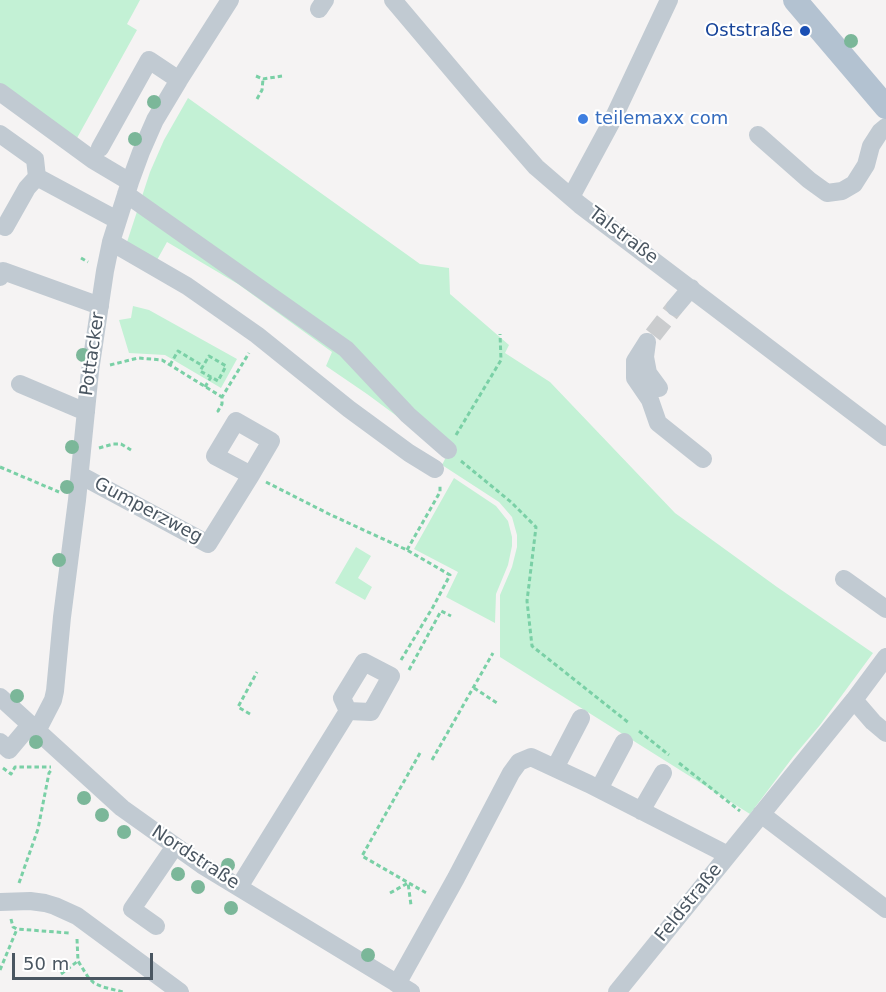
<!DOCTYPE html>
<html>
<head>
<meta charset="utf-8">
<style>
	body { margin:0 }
	#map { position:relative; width:886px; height:992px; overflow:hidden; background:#f5f3f3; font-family:"DejaVu Sans",sans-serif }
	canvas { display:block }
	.scale { position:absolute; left:12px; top:953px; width:141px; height:27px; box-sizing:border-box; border:3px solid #4a5661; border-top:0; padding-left:8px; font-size:18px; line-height:21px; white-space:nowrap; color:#4a5661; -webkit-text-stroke:4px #fff; paint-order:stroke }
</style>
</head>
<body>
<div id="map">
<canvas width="886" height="992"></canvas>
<div class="scale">50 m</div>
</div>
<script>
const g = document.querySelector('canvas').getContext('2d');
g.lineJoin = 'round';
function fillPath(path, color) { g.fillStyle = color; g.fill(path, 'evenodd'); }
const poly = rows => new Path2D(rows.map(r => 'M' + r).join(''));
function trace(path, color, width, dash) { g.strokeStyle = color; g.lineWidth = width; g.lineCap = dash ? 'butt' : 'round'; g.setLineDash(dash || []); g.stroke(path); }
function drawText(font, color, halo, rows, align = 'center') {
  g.font = font + ' "DejaVu Sans",sans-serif'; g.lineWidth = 4.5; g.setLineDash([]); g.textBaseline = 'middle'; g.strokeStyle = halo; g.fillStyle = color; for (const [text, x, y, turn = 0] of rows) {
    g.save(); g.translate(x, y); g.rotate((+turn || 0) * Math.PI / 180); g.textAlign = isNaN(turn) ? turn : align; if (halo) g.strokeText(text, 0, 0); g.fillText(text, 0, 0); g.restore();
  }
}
const green = poly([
	[0,0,140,0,127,24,137,30,77,138,0,84],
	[188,98,420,264,449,268,450,294,509,345,505,353,550,382,675,513,777,587,873,653,820,725,793,757,750,814,500,657,500,595,512,567,517,547,517,535,512,517,499,502,442,465,447,455,440,448,367,394,326,366,332,352,238,284,167,242,157,260,127,242,150,172,164,140],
	[133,306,149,310,237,359,221,388,165,355,129,353,119,320,131,318],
	[454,478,496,506,508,521,512,537,512,546,508,565,496,594,495,623,446,597,458,572,414,549],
	[356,547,371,556,358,578,372,587,365,600,335,583]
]);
const minorTunnel = poly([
	[653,335,675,307]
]);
const path = poly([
	[256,76,263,79,282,76],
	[257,99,262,90,263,79],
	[81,258,88,262],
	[110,365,138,358,162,360,222,397],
	[170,365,178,351,203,366],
	[205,387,211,377,218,381,226,366,209,356,200,371,211,377],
	[219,412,218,411,222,404,222,397,249,353],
	[456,435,501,360,500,334],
	[99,448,113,444,121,444,131,450],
	[461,461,511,502,536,527,527,601,532,646,629,723],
	[0,467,59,492],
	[266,482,329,514,407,550,450,575,433,607,401,660],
	[407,550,440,492,440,486],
	[409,670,441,611,451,616],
	[474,688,497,703],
	[250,714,238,707,257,672],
	[639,731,669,755],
	[420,753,362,856,428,894],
	[432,760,493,653],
	[679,763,740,811],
	[3,768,11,774,15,767,51,767],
	[19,883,38,829,49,773,52,769],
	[390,893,408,883,411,905],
	[11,919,13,927,17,929,69,933],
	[77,939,78,961,88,977,94,983,103,987,123,992],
	[0,970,17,929],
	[61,974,78,961]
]);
const minor = poly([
	[393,0,475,97,536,167,580,205,886,437],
	[319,9,325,0],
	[0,92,93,160,130,182],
	[0,134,35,159,37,177,117,220],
	[758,135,809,180,827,193,842,191,854,184,866,165,871,146,880,132,886,127],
	[100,148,149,60,179,80],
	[126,194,346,349,408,415,448,450],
	[571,197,612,121,669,0],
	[5,227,27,188,37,177],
	[111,242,187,286,257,335,349,409,409,453,435,469],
	[0,277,3,271,100,306],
	[675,307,691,288],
	[20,384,86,412],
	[659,388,648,373,645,357,647,342,635,361,635,378,650,400,658,423,703,459],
	[80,475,208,544,251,475,271,441,236,421,215,456,251,475],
	[844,579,886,609],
	[364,662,391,676,371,712,348,711,342,698,364,662],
	[0,697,122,808,202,865,411,992],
	[854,700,873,722,886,733],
	[37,731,53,700,55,691,62,617,77,500,90,371,105,271,111,242,130,182,141,152,155,120,179,80,230,0],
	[0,742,9,750,30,725],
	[555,768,581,718],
	[599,789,624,742],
	[641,811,663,773],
	[761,814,886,909],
	[239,887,348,711],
	[0,902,30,901,45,903,55,906,77,916,180,992],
	[156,926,132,909,175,846],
	[397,984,456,878,511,773,519,762,531,757,589,784,728,855],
	[617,992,854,700,886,657]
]);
const major = poly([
	[795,0,886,107]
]);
const trees = [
	[851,41],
	[154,102],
	[135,139],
	[83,355],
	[72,447],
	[67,487],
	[59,560],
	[17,696],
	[36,742],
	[84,798],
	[102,815],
	[124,832],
	[228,865],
	[178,874],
	[198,887],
	[231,908],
	[368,955]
];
const markers = [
	[805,31,6,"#1a4fb4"],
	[583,119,6,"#3f7fe0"]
];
const transitNames = [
	["Oststraße",793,31]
];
const shopNames = [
	["teilemaxx com",595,119]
];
const streetNames = [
	["Talstraße",623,236,37],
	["Pottacker",93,354,-82],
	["Gumperzweg",148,511,28],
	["Nordstraße",195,858,33],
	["Feldstraße",689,903,-51]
];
fillPath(green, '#c3f1d5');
trace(minorTunnel, '#caccce', 18, [18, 9]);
trace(path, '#7ad0a6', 3, [4.5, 3]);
trace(minor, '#c1cad2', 18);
trace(major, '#b3c2d1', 24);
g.fillStyle = '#7bb799';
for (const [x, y] of trees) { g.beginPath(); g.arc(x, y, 7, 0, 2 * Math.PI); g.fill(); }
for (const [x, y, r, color] of markers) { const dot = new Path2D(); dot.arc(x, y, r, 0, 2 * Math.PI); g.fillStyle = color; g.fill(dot); trace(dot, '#fff', 2); }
drawText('18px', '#164399', '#fff', transitNames, 'right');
drawText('18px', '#366cbe', '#fff', shopNames, 'left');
drawText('18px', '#4a5661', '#fff', streetNames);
</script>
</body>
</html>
